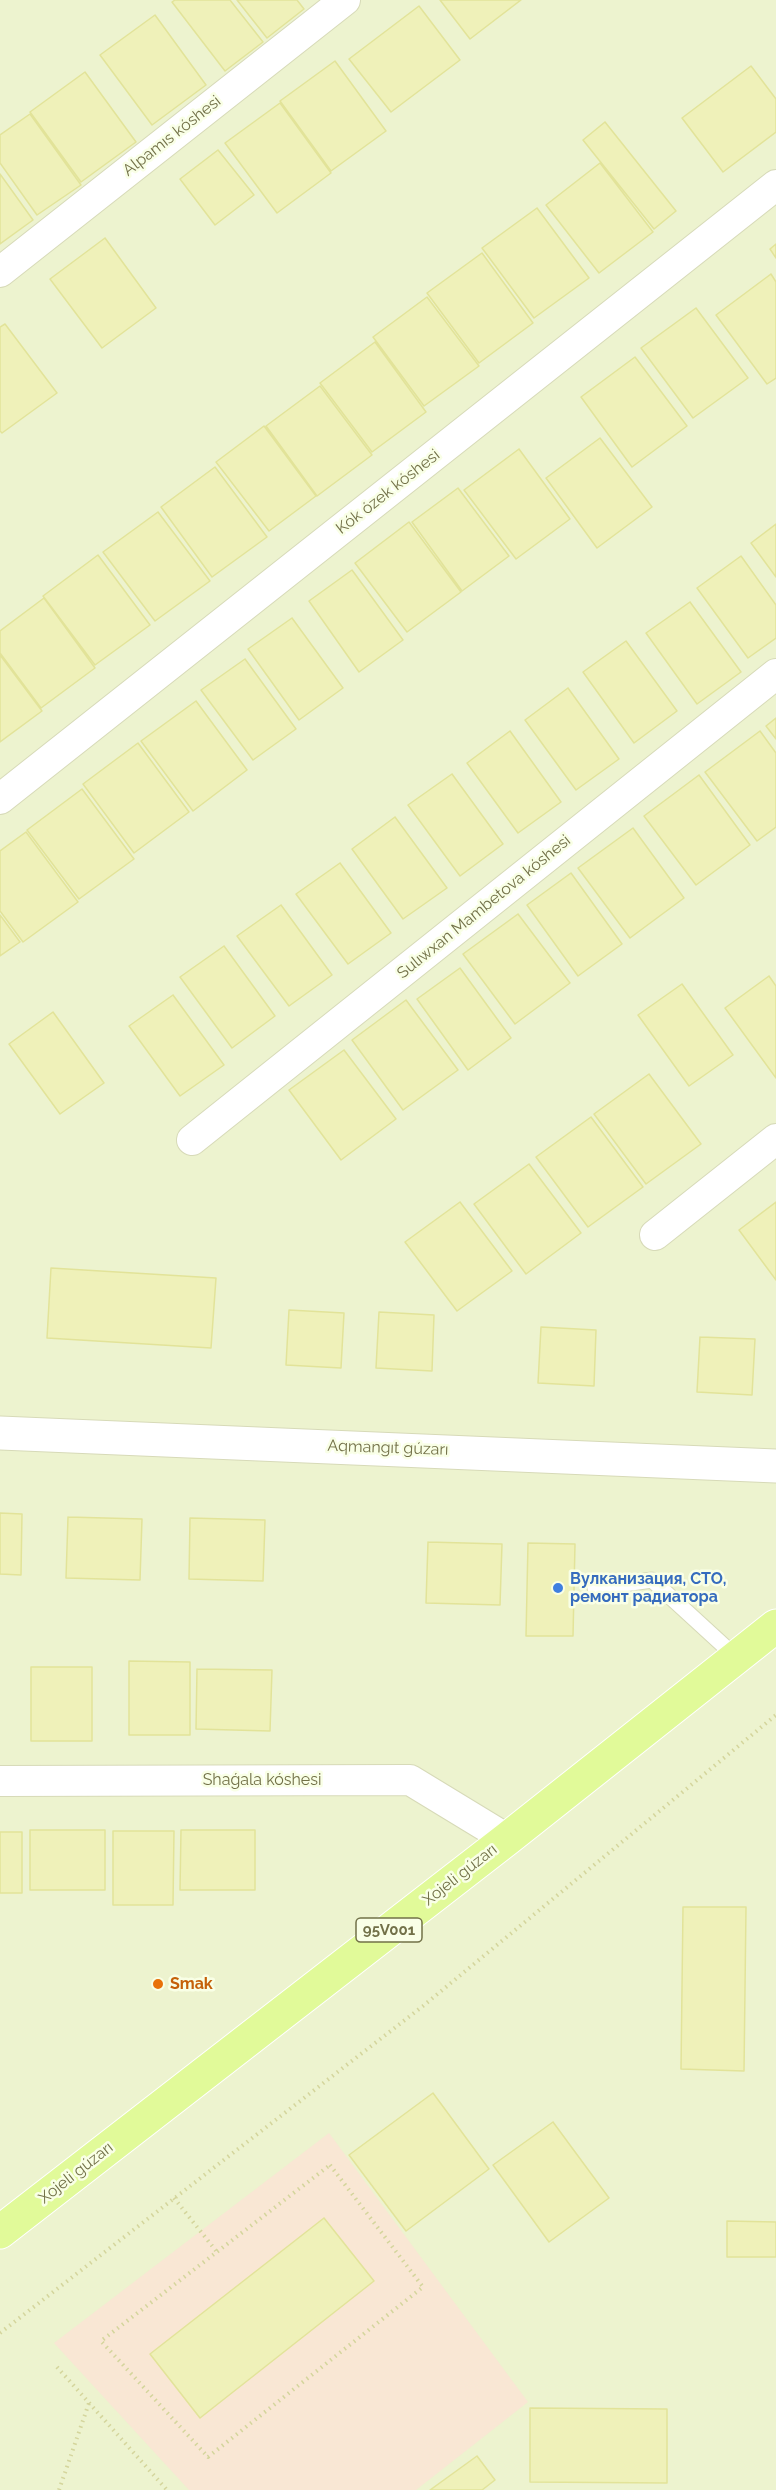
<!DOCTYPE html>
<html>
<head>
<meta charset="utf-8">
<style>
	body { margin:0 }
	canvas { display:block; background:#f5fce1 }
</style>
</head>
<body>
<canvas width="776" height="2490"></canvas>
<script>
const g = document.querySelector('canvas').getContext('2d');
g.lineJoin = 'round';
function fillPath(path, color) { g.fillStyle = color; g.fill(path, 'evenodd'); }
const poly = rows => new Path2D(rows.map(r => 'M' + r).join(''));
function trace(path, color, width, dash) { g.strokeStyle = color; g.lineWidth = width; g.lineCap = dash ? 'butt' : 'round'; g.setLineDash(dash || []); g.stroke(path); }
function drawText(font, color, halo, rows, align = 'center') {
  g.font = font + ' Raleway,sans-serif'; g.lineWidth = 5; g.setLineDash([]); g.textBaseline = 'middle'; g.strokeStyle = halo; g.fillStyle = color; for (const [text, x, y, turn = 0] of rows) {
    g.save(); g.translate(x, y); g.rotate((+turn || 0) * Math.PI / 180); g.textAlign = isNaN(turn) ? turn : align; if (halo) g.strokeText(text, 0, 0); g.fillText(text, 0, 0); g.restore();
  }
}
const residential = poly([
	[0,0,776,0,776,2490,0,2490]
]);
const medical = poly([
	[329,2133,528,2402,416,2490,189,2490,54,2343]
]);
const building = poly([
	[175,0,230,0,263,42,225,71,172,2,175,0],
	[237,0,297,0,304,9,267,38,237,0],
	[440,0,521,0,470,39,440,0],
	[419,6,460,60,391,112,349,59,419,6],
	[155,15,206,85,152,125,100,55,155,15],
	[335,61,386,131,331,171,280,101,335,61],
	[751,66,776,99,776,132,723,172,682,118,751,66],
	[85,72,136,142,81,182,30,112,85,72],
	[280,103,331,173,277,213,225,143,280,103],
	[30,114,81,185,37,215,0,163,0,135,30,114],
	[605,122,676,211,654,229,583,140,605,122],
	[218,150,254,195,215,225,180,179,218,150],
	[600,163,653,232,599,273,546,205,600,163],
	[0,174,33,220,0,244,0,174],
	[537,208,589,278,534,318,482,248,537,208],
	[105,238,156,308,102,348,50,279,105,238],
	[776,244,776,258,770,249,776,244],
	[482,253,533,323,479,363,427,293,482,253],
	[771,274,776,282,776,378,767,384,716,315,771,274],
	[427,297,479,366,424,406,373,337,427,297],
	[696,308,748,378,693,418,641,348,696,308],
	[5,324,57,393,2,433,0,431,0,327,5,324],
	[375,342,426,412,372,452,320,383,375,342],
	[635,357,687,426,632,467,581,397,635,357],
	[320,386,372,455,317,496,266,426,320,386],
	[264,426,316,496,269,531,216,462,264,426],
	[600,438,652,507,597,548,546,478,600,438],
	[519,449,570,519,516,559,464,490,519,449],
	[215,467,267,537,212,577,161,507,215,467],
	[458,488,509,556,462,591,412,522,458,488],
	[158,512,210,581,155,621,103,552,158,512],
	[409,522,461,592,407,632,355,563,409,522],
	[776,524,776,577,751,543,776,524],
	[98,555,150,625,95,665,43,596,98,555],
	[741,556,776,605,776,638,748,658,697,588,741,556],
	[352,570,403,640,359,672,309,601,352,570],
	[44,598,95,668,41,708,0,653,0,631,44,598],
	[690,602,741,672,697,704,646,633,690,602],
	[292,618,343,688,299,720,248,649,292,618],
	[626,641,677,711,634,743,583,672,626,641],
	[0,655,42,711,0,742,0,655],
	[245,659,296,729,253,760,201,690,245,659],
	[568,688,619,759,576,790,525,720,568,688],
	[196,701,247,770,193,811,141,741,196,701],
	[776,718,776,739,766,726,776,718],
	[510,731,561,802,518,833,467,763,510,731],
	[760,731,776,753,776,827,757,841,705,772,760,731],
	[138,743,189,812,134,853,83,784,138,743],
	[452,774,503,844,460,876,408,805,452,774],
	[699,775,750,845,696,885,644,816,699,775],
	[82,789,134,859,79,899,27,830,82,789],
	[395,817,447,888,403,919,352,849,395,817],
	[633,828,684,898,630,938,578,868,633,828],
	[26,832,78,902,23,942,0,911,0,851,26,832],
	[340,863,391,933,348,964,296,894,340,863],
	[571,873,622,944,578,976,527,905,571,873],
	[281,905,332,975,289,1006,237,936,281,905],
	[518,914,570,983,515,1024,463,954,518,914],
	[0,915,20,942,0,956,0,915],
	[224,946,275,1016,232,1048,180,977,224,946],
	[460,968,511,1038,468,1070,417,999,460,968],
	[769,976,776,986,776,1078,725,1008,769,976],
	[682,984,733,1055,689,1086,638,1015,682,984],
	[173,995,224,1065,180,1096,129,1026,173,995],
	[406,1000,458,1070,403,1110,352,1040,406,1000],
	[53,1012,104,1083,60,1114,9,1044,53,1012],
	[344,1050,396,1119,341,1160,289,1090,344,1050],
	[649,1074,701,1144,646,1184,594,1114,649,1074],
	[591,1117,643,1187,588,1227,536,1157,591,1117],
	[529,1164,581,1233,526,1274,474,1204,529,1164],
	[460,1202,512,1271,457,1311,405,1242,460,1202],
	[776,1202,776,1280,739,1230,776,1202],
	[51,1268,216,1278,211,1348,47,1338,51,1268],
	[289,1310,344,1313,341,1368,286,1365,289,1310],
	[379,1312,434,1315,432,1371,376,1368,379,1312],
	[541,1327,596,1330,594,1386,538,1383,541,1327],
	[700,1337,755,1339,752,1395,697,1392,700,1337],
	[0,1513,22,1514,21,1575,0,1574,0,1513],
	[68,1517,142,1519,140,1580,66,1578,68,1517],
	[190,1518,265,1520,263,1581,189,1579,190,1518],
	[428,1542,502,1544,500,1605,426,1603,428,1542],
	[528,1543,575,1544,573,1636,526,1636,528,1543],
	[129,1661,190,1662,190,1735,129,1735,129,1661],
	[31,1667,92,1667,92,1741,31,1741,31,1667],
	[197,1669,272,1670,270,1731,196,1729,197,1669],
	[30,1830,105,1830,105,1890,30,1890,30,1830],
	[181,1830,255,1830,255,1890,180,1890,181,1830],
	[113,1831,174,1831,173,1905,113,1905,113,1831],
	[0,1832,22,1832,22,1893,0,1893,0,1832],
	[683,1907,746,1907,744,2071,681,2069,683,1907],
	[433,2093,489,2169,406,2231,349,2155,433,2093],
	[553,2122,609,2198,549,2242,493,2165,553,2122],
	[324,2218,374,2281,200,2418,150,2354,324,2218],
	[727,2221,776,2222,776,2257,727,2257,727,2221],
	[530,2408,667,2409,667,2483,530,2482,530,2408],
	[477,2456,495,2480,482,2490,430,2490,477,2456]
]);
const path = poly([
	[330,2165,423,2287,208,2457,101,2341,330,2165],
	[174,2198,217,2252],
	[0,2333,423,2006,776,1715],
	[57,2367,167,2490],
	[59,2490,89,2403]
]);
const service = poly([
	[595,1588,652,1580,736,1657]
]);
const minor = poly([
	[0,272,345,0],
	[0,799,776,185],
	[192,1140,776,674],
	[655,1235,776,1139],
	[0,1781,410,1780,507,1839]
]);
const tertiary = poly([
	[0,1433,776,1466]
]);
const primary = poly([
	[0,2232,507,1839,776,1626]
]);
const markers = [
	[558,1588,6,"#3f7fe0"],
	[158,1984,6,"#e8710a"]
];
const shields = [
	[389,1930,66]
];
const shieldNames = [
	["95V001",389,1930]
];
const streetNames = [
	["Alpamıs kóshesi",172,136,-38],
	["Kók ózek kóshesi",388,492,-38],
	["Sulıwxan Mambetova kóshesi",484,907,-39],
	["Aqmangıt gúzarı",388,1448,2],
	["Shaǵala kóshesi",262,1780],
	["Xojeli gúzarı",460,1875,-38],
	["Xojeli gúzarı",76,2173,-38]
];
const shopNames = [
	["Вулканизация, СТО,",570,1579],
	["ремонт радиатора",570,1597]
];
const foodNames = [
	["Smak",170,1984]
];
fillPath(residential, '#edf3cf');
fillPath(medical, '#f9e7d4');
fillPath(building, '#eff1b9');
trace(building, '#e2e399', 1.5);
trace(service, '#d7dab8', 17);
trace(minor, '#d7dab8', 32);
trace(tertiary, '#d7dab8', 35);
trace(primary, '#fff', 35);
trace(path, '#d4d59c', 4, [1.5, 4.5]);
trace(service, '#fff', 15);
trace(minor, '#fff', 30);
trace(tertiary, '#fff', 33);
trace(primary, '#e1fa99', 33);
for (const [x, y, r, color] of markers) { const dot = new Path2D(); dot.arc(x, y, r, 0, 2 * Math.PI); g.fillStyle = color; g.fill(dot); trace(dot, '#f9ffe6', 2); }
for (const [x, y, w] of shields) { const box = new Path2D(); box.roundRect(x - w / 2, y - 12, w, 24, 4.5); g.fillStyle = '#f9ffe6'; g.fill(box); trace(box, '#727148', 1.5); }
drawText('bold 15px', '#727148', null, shieldNames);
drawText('16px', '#727148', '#f9ffe6', streetNames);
drawText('bold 16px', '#366cbe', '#f9ffe6', shopNames, 'left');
drawText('bold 16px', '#c56008', '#f9ffe6', foodNames, 'left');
</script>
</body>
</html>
